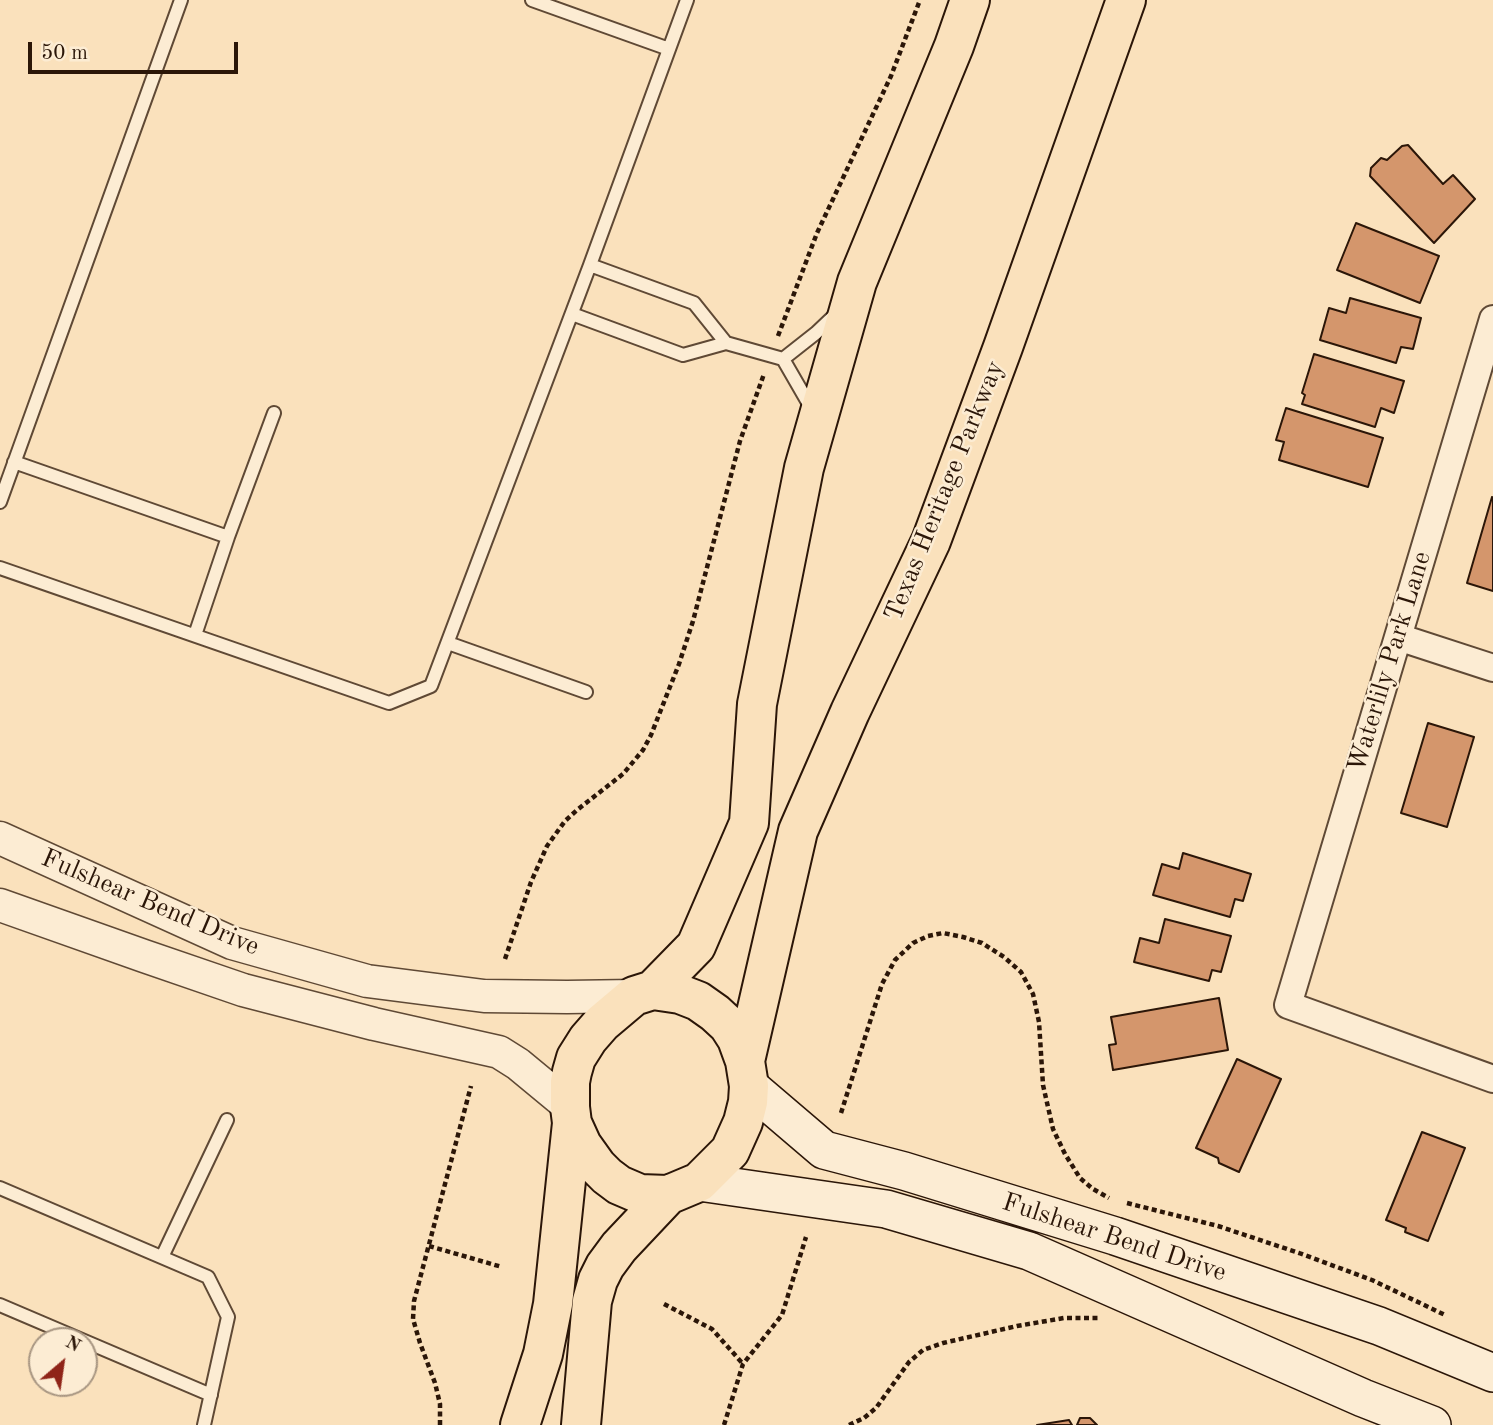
<!DOCTYPE html>
<html>
<head>
<meta charset="utf-8">
<style>
	body { margin:0 }
	#map { position:relative; width:1493px; height:1425px; overflow:hidden; background:#fae1bc; font-family:"Old Standard TT",serif }
	canvas { display:block }
	.north { position:absolute; left:28px; top:1327px; width:70px; height:70px; box-sizing:border-box; background:#fcecd3; border:2px solid #a89682; border-radius:50%; rotate:29deg; font-size:19px; font-weight:700; line-height:28px; text-align:center; color:#2b1608 }
	.north::after { content:''; display:block; margin:auto; width:24px; height:32px; background:#8f2418; clip-path:polygon(50% 0,100% 100%,50% 72%,0 100%) }
	.scale { position:absolute; left:28px; top:42px; width:210px; height:32px; box-sizing:border-box; border:4px solid #2b1608; border-top:0; padding-left:9px; font-size:21px; line-height:24px; white-space:nowrap; color:#2b1608; -webkit-text-stroke:5px #fcecd3; paint-order:stroke }
</style>
</head>
<body>
<div id="map">
<canvas width="1493" height="1425"></canvas>
<div class="north">N</div>
<div class="scale">50 m</div>
</div>
<script>
const g = document.querySelector('canvas').getContext('2d');
g.lineJoin = 'round';
function fillPath(path, color) { g.fillStyle = color; g.fill(path, 'evenodd'); }
const poly = rows => new Path2D(rows.map(r => 'M' + r).join(''));
function trace(path, color, width, dash) { g.strokeStyle = color; g.lineWidth = width; g.lineCap = dash ? 'butt' : 'round'; g.setLineDash(dash || []); g.stroke(path); }
function drawText(font, color, halo, rows, align = 'center') {
  g.font = font + ' "Old Standard TT",serif'; g.lineWidth = 5; g.setLineDash([]); g.textBaseline = 'middle'; g.strokeStyle = halo; g.fillStyle = color; for (const [text, x, y, turn = 0] of rows) {
    g.save(); g.translate(x, y); g.rotate((+turn || 0) * Math.PI / 180); g.textAlign = isNaN(turn) ? turn : align; if (halo) g.strokeText(text, 0, 0); g.fillText(text, 0, 0); g.restore();
  }
}
const building = poly([
	[1408,145,1443,184,1453,175,1475,199,1434,243,1370,176,1371,168,1381,158,1387,160,1402,146,1408,145],
	[1356,223,1439,256,1420,303,1337,270,1356,223],
	[1350,298,1421,318,1413,349,1401,347,1396,363,1320,340,1329,308,1346,313,1350,298],
	[1314,354,1404,381,1394,413,1381,408,1375,427,1302,404,1305,395,1302,393,1314,354],
	[1286,408,1383,438,1368,487,1279,460,1284,442,1276,440,1286,408],
	[1492,497,1493,498,1493,591,1467,583,1492,497],
	[1428,723,1474,737,1447,827,1401,813,1428,723],
	[1183,853,1251,874,1243,901,1235,899,1230,917,1153,895,1162,864,1179,869,1183,853],
	[1165,919,1231,936,1221,972,1212,970,1209,981,1134,962,1140,938,1159,943,1165,919],
	[1219,998,1228,1050,1113,1070,1109,1045,1116,1044,1111,1017,1219,998],
	[1237,1059,1281,1079,1239,1172,1219,1163,1218,1158,1196,1148,1237,1059],
	[1422,1132,1465,1148,1428,1241,1405,1232,1406,1228,1386,1220,1422,1132],
	[1080,1418,1090,1418,1097,1425,1077,1425,1080,1418],
	[1069,1420,1072,1425,1037,1425,1069,1420]
]);
const path = poly([
	[778,336,817,233,891,76,920,0],
	[505,959,531,882,547,846,565,821,577,810,623,774,643,750,651,735,679,664,693,621,740,441,764,374],
	[841,1113,882,984,895,960,913,943,928,936,943,933,963,937,982,943,1004,957,1021,972,1033,994,1039,1022,1043,1085,1053,1129,1065,1154,1080,1178,1093,1189,1109,1198],
	[1127,1203,1218,1226,1299,1253,1372,1280,1445,1315],
	[429,1246,502,1267],
	[664,1304,712,1329,743,1364],
	[440,1425,440,1404,435,1383,420,1343,413,1319,414,1301,471,1086],
	[724,1425,743,1364,782,1315,806,1237],
	[849,1425,864,1418,876,1408,909,1362,923,1350,943,1343,1017,1326,1064,1318,1098,1318]
]);
const service = poly([
	[532,0,669,49],
	[590,265,694,303,726,343],
	[572,314,683,355,726,343,783,359,813,411],
	[783,359,816,333,836,314],
	[14,462,228,537,195,635],
	[0,502,181,0],
	[228,537,274,413],
	[0,568,389,703,431,686,590,265,687,0],
	[448,643,586,692],
	[0,1188,208,1277,228,1317,204,1425],
	[162,1257,227,1120],
	[0,1305,211,1395]
]);
const minor = poly([
	[1493,319,1288,1005,1493,1079],
	[1398,637,1493,668]
]);
const tertiary = poly([
	[0,838,232,943,367,981,484,996,567,997,634,996],
	[0,905,144,956,243,990,374,1024,499,1052,518,1064,570,1107]
]);
const secondary = poly([
	[749,1086,824,1150,904,1171,1115,1236,1379,1326,1493,1373],
	[699,1182,886,1209,1029,1251,1363,1398,1432,1425]
]);
const primary = poly([
	[653,990,696,946,749,823,757,704,804,468,857,282,954,46,970,0],
	[653,990,680,994,698,1001,715,1013,728,1025,737,1039,745,1061,749,1086,748,1102,743,1122,730,1151,699,1182,668,1195,640,1194,619,1185,607,1176,597,1166,582,1145,572,1123,570,1107,570,1082,572,1072,576,1058,588,1039,602,1023,634,996,653,990],
	[745,1061,798,831,850,712,931,541,1003,347,1126,0],
	[520,1425,543,1354,553,1304,572,1123],
	[581,1425,592,1301,598,1280,605,1266,619,1247,668,1195]
]);
const streetNames = [
	["Texas Heritage Parkway",945,491,-68],
	["Waterlily Park Lane",1390,662,-73],
	["Fulshear Bend Drive",150,903,23],
	["Fulshear Bend Drive",1114,1238,18]
];
fillPath(building, '#d4966c');
trace(building, '#2b1608', 2);
trace(service, '#5f4935', 16);
trace(minor, '#5f4935', 30);
trace(tertiary, '#5f4935', 35);
trace(secondary, '#2b1608', 40);
trace(primary, '#2b1608', 42);
trace(path, '#2b1608', 4.5, [5, 3.5]);
trace(service, '#fcecd3', 12);
trace(minor, '#fcecd3', 26);
trace(tertiary, '#fcecd3', 32);
trace(secondary, '#fcecd3', 37);
trace(primary, '#fae1bc', 38);
drawText('26px', '#2b1608', '#fcecd3', streetNames);
</script>
</body>
</html>
